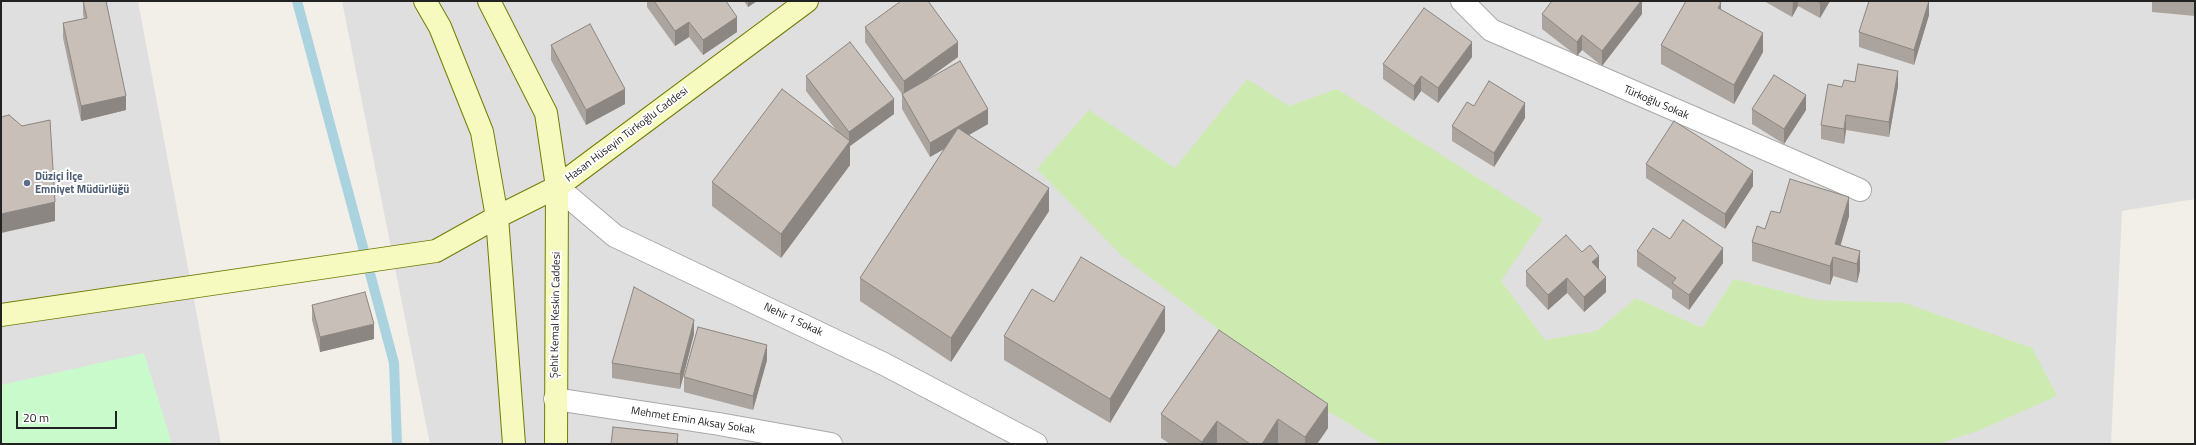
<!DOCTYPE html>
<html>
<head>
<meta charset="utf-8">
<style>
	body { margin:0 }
	#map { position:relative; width:2196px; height:445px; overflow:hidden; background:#f2efe9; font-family:"Titillium Web",sans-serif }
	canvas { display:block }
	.frame { position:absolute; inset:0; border:2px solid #222; pointer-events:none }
	.scale { position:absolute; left:16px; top:411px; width:101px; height:18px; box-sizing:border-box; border:2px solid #222; border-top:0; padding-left:5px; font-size:12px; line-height:14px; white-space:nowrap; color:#222; -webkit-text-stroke:3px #fff; paint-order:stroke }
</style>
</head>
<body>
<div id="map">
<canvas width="2196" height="445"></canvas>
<div class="frame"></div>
<div class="scale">20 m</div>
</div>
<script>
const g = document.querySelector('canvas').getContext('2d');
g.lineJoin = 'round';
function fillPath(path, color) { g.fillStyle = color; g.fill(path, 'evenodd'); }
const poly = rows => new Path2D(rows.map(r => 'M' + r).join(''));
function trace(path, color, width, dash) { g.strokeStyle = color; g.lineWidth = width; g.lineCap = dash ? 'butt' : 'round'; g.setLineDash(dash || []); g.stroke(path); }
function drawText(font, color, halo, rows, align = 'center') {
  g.font = font + ' "Titillium Web",sans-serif'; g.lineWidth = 4; g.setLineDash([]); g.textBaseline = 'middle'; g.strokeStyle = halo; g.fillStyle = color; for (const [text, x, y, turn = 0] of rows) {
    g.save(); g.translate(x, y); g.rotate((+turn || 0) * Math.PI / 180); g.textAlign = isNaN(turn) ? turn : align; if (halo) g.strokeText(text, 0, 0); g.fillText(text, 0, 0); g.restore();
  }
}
const residential = poly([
	[1,1,138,1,221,444,1,444],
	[342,1,2195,1,2195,199,2122,211,2111,444,430,444]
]);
const grass = poly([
	[1247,79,1289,106,1337,89,1543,219,1501,281,1545,340,1597,331,1636,298,1702,328,1734,279,1816,300,1905,303,2032,348,2057,396,1980,430,1938,444,1382,444,1318,405,1122,256,1037,169,1089,110,1175,168]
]);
const park = poly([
	[144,353,172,444,1,444,1,385]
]);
const stream = poly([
	[297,1,394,363,397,444]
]);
const street = poly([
	[1462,1,1491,30,1860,190],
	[557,187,615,236,884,364,1036,444],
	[555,399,719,424,831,444]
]);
const secondary = poly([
	[425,1,440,27,482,132,497,217,514,444],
	[489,1,546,113,557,187,556,444],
	[1,315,436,251,497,217,557,187,807,1]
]);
const wall = poly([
	[83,1,106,1,126,110,81,121,63,38,63,23,84,19,83,14],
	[647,1,726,1,737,32,703,55,689,37,675,46,647,7],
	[744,1,757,1,748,7],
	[1642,1,1642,14,1602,66,1582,50,1577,56,1542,29,1542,14],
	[1764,1,1830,1,1820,18,1798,6,1792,17],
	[1929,1,1929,15,1914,65,1859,47,1859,32],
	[2152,1,2195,1,2195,16,2152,12],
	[1721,9,1763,52,1734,104,1661,64,1661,45],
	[865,27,958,57,924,81,988,124,969,135,1049,211,951,362,860,301,860,278,944,149,930,157,902,109,902,94,865,42],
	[551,45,625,104,586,125,551,60],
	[1472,57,1438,103,1421,91,1414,101,1383,79,1383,64],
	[806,76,894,114,850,146,850,165,781,258,712,206,712,182,836,130,806,91],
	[1855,82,1898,86,1889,137,1846,130,1844,144,1821,139,1821,125,1842,87],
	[1474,106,1525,118,1494,167,1452,141,1452,126],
	[1752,109,1806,110,1784,144,1752,124],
	[1646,164,1753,186,1725,229,1646,178],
	[1780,213,1849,216,1840,245,1860,251,1860,270,1857,283,1833,276,1830,285,1752,261,1752,242],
	[1670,239,1723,263,1689,310,1672,298,1672,290,1637,266,1637,251],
	[1582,252,1599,270,1606,292,1584,312,1567,293,1548,310,1526,286,1526,271],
	[1054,302,1165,331,1110,423,1004,360,1004,336],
	[312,305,374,339,320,352,312,320],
	[1219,330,1328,428,1317,444,1280,444,1278,443,1278,444,1170,444,1161,438,1161,414],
	[694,334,680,389,612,378,612,363],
	[767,360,753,410,684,392,684,377]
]);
const shadedWall = poly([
	[748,1,757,1,748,7],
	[1641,1,1642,1,1642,14,1602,66,1602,51],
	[1793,1,1798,1,1798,6,1792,17],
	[1821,1,1830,1,1820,18,1820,3],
	[1929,1,1929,15,1914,65,1914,50],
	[1721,3,1721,22,1718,8],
	[737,17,737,32,703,55,703,40],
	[689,22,689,37,675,46,675,31],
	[1763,33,1763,52,1734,104,1734,85],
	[1582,35,1582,50,1577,56,1577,42],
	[958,42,958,57,904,96,904,81],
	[1472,42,1472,57,1438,103,1438,88],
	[1898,71,1898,86,1889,137,1889,122],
	[1421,76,1421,91,1414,101,1414,86],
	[625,89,625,104,586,125,586,110],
	[1806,95,1806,110,1784,144,1784,129],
	[126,96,126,110,81,121,81,106],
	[894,99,894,114,850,146,850,165,781,258,781,234,849,142,849,132],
	[1525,103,1525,118,1494,167,1494,153],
	[988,109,988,124,930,157,930,143],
	[1846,115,1846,130,1844,144,1844,129],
	[1753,171,1753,186,1725,229,1725,214],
	[1049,188,1049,211,951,362,951,338],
	[1849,197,1849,216,1837,258,1835,244],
	[55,202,55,221,1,233,1,214],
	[1723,248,1723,263,1689,310,1689,295],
	[1860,251,1860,270,1857,283,1857,264],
	[1599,256,1599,271,1592,262],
	[1833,257,1833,276,1830,285,1830,266],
	[1606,277,1606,292,1584,312,1584,297],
	[1567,278,1567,293,1548,310,1548,295],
	[1165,307,1165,331,1110,423,1110,399],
	[694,320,694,334,680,389,680,374],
	[374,324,374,339,320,352,320,337],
	[767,345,767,360,753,410,753,396],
	[1328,404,1328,428,1317,444,1305,444,1305,437],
	[1278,419,1278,444,1262,444],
	[1217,421,1217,444,1202,444,1202,442]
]);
const building = poly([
	[83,1,106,1,126,96,81,106,63,23,87,18,83,1],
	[654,1,726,1,737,17,703,40,689,22,675,31,654,1],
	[901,1,928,1,958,42,904,81,865,27,901,1],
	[1552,1,1641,1,1602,51,1582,35,1577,42,1542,14,1552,1],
	[1686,1,1718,1,1721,3,1718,8,1763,33,1734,85,1661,45,1686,1],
	[1816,1,1821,1,1820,3,1816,1],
	[1869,1,1929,1,1914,50,1859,32,1869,1],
	[1424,8,1472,42,1438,88,1421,76,1414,86,1383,64,1424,8],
	[590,24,625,89,586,110,551,45,590,24],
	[850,42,894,99,849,132,806,76,850,42],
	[960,61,988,109,930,143,902,94,960,61],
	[1858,64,1898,71,1889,122,1846,115,1844,129,1821,125,1828,84,1842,87,1844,80,1855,82,1858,64],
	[1774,75,1806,95,1784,129,1752,109,1774,75],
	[1489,81,1525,103,1494,153,1452,126,1467,102,1474,106,1489,81],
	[782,89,850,141,781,234,712,182,782,89],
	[9,115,22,126,50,120,55,202,1,214,1,117,9,115],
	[1674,121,1753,171,1725,214,1646,164,1674,121],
	[958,128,1049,188,951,338,860,278,958,128],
	[1790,179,1849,197,1835,244,1860,251,1857,264,1833,257,1830,266,1752,242,1757,226,1765,229,1771,211,1780,213,1790,179],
	[1683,220,1723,248,1689,295,1672,283,1676,278,1637,251,1653,228,1670,239,1683,220],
	[1566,235,1582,252,1590,245,1599,256,1592,262,1606,277,1584,297,1567,278,1548,295,1526,271,1566,235],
	[1081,257,1165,307,1110,399,1004,336,1032,289,1054,302,1081,257],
	[634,287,694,320,680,374,612,363,634,287],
	[365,292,374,324,320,337,312,305,365,292],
	[698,327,767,345,753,396,684,377,698,327],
	[1219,330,1328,404,1305,437,1278,419,1262,444,1250,444,1217,421,1202,442,1161,414,1219,330],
	[613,427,678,434,677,443,683,444,611,444,613,427]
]);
const markers = [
	[27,183,4,"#5c6f8a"]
];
const streetNames = [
	["Türkoğlu Sokak",1656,103,23],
	["Hasan Hüseyin Türkoğlu Caddesi",627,135,-37],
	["Şehit Kemal Keskin Caddesi",556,315,-89],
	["Nehir 1 Sokak",793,320,25],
	["Mehmet Emin Aksay Sokak",693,421,9]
];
const serviceNames = [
	["Düziçi İlçe",35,177],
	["Emniyet Müdürlüğü",35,190]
];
fillPath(residential, '#e0dfdf');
fillPath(grass, '#cdebb0');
fillPath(park, '#c8facc');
trace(stream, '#aad3df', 10);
trace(street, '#a9a9a9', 24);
trace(secondary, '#707d05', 24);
trace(street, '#fff', 22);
trace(secondary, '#f7fabf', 22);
fillPath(wall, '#aba49e');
fillPath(shadedWall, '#8b8681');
fillPath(building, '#c7bfb8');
trace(building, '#8b8681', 1);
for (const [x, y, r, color] of markers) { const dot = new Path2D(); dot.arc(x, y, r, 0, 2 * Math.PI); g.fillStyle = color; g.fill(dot); trace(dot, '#fff', 1.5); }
drawText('11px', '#222', '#fff', streetNames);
drawText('bold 11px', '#4e5e75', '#fff', serviceNames, 'left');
</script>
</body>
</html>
